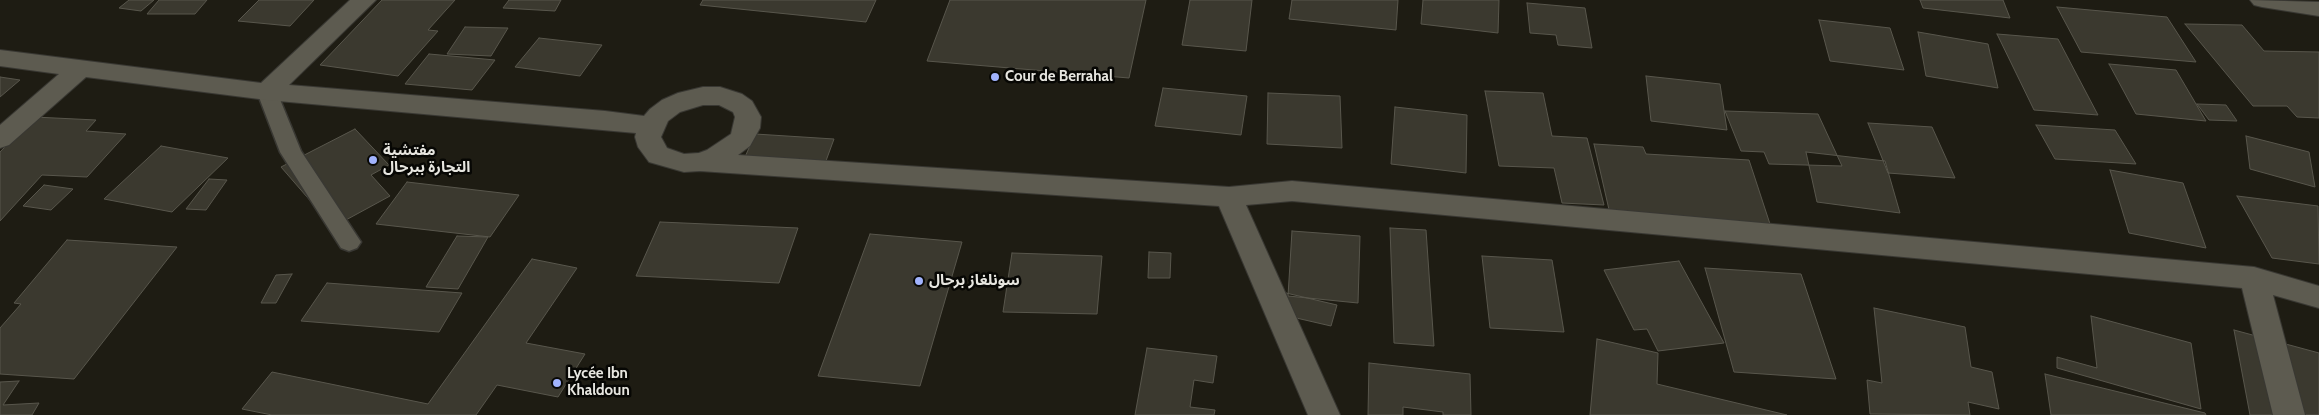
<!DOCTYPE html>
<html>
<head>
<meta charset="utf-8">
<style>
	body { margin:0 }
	canvas { display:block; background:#1e1c13 }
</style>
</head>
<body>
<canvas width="2319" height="415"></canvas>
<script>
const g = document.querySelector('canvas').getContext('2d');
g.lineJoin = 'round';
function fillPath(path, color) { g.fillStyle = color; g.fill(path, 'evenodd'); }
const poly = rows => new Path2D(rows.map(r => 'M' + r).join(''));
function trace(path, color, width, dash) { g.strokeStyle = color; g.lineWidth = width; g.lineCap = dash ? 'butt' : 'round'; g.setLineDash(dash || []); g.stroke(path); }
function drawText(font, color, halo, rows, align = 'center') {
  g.font = font + ' Cabin,"Noto Sans Arabic",sans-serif'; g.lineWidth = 5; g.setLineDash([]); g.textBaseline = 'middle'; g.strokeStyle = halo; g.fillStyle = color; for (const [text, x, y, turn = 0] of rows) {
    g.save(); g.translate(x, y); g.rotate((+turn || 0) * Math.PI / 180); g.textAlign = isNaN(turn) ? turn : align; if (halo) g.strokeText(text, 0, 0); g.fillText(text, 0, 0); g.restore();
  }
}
const building = poly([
	[129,0,154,0,141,11,119,8,129,0],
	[159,0,207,0,195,14,147,14,159,0],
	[259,0,314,0,290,26,238,21,259,0],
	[382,0,455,0,428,30,438,31,398,76,320,65,382,0],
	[509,0,561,0,555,11,503,8,509,0],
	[703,0,876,0,866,22,700,5,703,0],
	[950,0,1146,0,1129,78,927,61,950,0],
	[1190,0,1252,0,1246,51,1182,45,1190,0],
	[1292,0,1398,0,1396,30,1289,19,1292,0],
	[1423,0,1499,0,1498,33,1421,24,1423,0],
	[1920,0,2003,0,2010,18,1923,8,1920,0],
	[1527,3,1585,8,1592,48,1558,45,1556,35,1530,33,1527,3],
	[2057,7,2167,17,2196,62,2081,52,2057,7],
	[1819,20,1890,28,1904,70,1830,61,1819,20],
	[2185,24,2242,25,2264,51,2319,52,2319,118,2297,117,2287,106,2253,106,2185,24],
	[465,27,508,28,491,56,447,54,465,27],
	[1918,32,1988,44,1998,88,1926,76,1918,32],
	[1997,34,2058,39,2098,115,2034,110,1997,34],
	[539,38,602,45,580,76,515,67,539,38],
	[429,54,495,60,472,90,405,84,429,54],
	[2109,64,2176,70,2206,121,2136,114,2109,64],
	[1646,76,1720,84,1727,130,1651,121,1646,76],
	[0,77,20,80,0,97,0,77],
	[1163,88,1247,96,1241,135,1155,126,1163,88],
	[1485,91,1543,93,1552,136,1587,138,1604,205,1562,203,1554,168,1499,166,1485,91],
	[1268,93,1340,96,1342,148,1267,144,1268,93],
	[2197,104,2226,105,2237,121,2209,120,2197,104],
	[1395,107,1467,115,1466,173,1391,164,1395,107],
	[1725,111,1818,114,1842,166,1769,164,1764,152,1741,151,1725,111],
	[34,117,96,120,86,131,126,134,87,177,42,175,0,221,0,152,34,117],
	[1868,123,1932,127,1955,178,1888,173,1868,123],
	[2036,125,2115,130,2136,164,2055,159,2036,125],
	[355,129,389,165,371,175,390,196,333,227,281,167,355,129],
	[755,134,834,139,823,169,742,164,755,134],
	[2246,136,2309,152,2315,187,2250,169,2246,136],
	[1594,144,1643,147,1646,154,1749,160,1770,224,1610,214,1594,144],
	[161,146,228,158,172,212,104,199,161,146],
	[1806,152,1885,161,1900,213,1817,202,1806,152],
	[2110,170,2183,183,2206,248,2129,233,2110,170],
	[209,179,227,180,206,210,186,209,209,179],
	[407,182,519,195,490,237,376,224,407,182],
	[44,185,73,189,51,210,23,206,44,185],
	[2237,196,2318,206,2319,264,2272,258,2237,196],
	[660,222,798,228,779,283,636,276,660,222],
	[1390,228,1426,230,1434,346,1394,343,1390,228],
	[1292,231,1360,236,1358,303,1288,296,1292,231],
	[870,234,962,242,920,386,818,376,870,234],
	[457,236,488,237,458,289,426,287,457,236],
	[67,240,177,247,74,379,0,374,0,328,21,304,14,303,67,240],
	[1149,252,1171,253,1170,278,1148,278,1149,252],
	[1012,253,1102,256,1097,314,1003,312,1012,253],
	[1482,256,1552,260,1564,332,1490,328,1482,256],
	[532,259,577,268,526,343,585,354,558,397,497,385,476,415,272,415,242,409,272,372,428,404,532,259],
	[1679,261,1724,343,1658,351,1647,329,1634,330,1604,270,1679,261],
	[1705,268,1801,274,1836,379,1734,372,1705,268],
	[292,274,276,303,261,303,276,275,292,274],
	[327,283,462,293,439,332,301,321,327,283],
	[1286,293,1337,305,1331,326,1279,314,1286,293],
	[1874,308,1965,327,1971,367,1992,372,1999,409,1968,402,1970,415,1870,414,1867,380,1882,383,1874,308],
	[2091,316,2191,343,2201,409,2057,368,2057,357,2097,368,2091,316],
	[2234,330,2319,353,2319,415,2250,415,2234,330],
	[1597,339,1658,353,1657,384,1787,415,1590,415,1597,339],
	[1147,348,1217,356,1213,383,1194,380,1190,407,1215,410,1214,415,1135,415,1147,348],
	[1369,363,1470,374,1471,415,1443,415,1443,412,1403,407,1403,415,1368,415,1369,363],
	[2045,374,2205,413,2206,415,2051,415,2045,374],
	[19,381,3,405,39,403,32,415,0,415,0,382,19,381]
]);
const service = poly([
	[267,85,274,87,277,92,301,151,357,236,361,242,357,248,349,251,341,248,280,152,257,92,260,87,267,85]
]);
const minor = poly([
	[350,0,376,0,289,85,605,111,644,116,650,109,662,100,678,93,703,87,720,87,742,94,752,101,761,117,760,128,750,146,738,155,1229,187,1292,181,2254,267,2319,286,2319,308,2273,295,2305,415,2273,415,2242,288,1292,201,1246,205,1340,415,1308,415,1219,206,700,171,684,172,649,162,638,147,635,137,636,133,267,100,86,77,9,145,0,148,0,125,59,74,0,66,0,50,261,83,350,0],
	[703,105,719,105,733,112,735,117,731,134,707,150,699,153,684,154,667,148,661,137,668,121,680,112,703,105],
	[2250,0,2319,2,2319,16,2262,7,2254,5,2250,0]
]);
const markers = [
	[995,77,5,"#a1b3fd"],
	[373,160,5,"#a1b3fd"],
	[919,281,5,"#a1b3fd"],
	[557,383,5,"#a1b3fd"]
];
const poiNames = [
	["Cour de Berrahal",1005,77],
	["مفتشية",383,151],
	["التجارة ببرحال",383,168],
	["سونلغاز برحال",929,281],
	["Lycée Ibn",567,374],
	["Khaldoun",567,391]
];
fillPath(building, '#3b392f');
trace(building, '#58564c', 1);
trace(service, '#393833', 3);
trace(minor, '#393833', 2);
fillPath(service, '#5d5b50');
fillPath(minor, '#5d5b50');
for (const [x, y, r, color] of markers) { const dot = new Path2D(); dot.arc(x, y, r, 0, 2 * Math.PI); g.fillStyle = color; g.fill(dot); trace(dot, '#070704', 2); }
drawText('bold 15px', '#e7e6e0', '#070704', poiNames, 'left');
</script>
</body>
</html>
